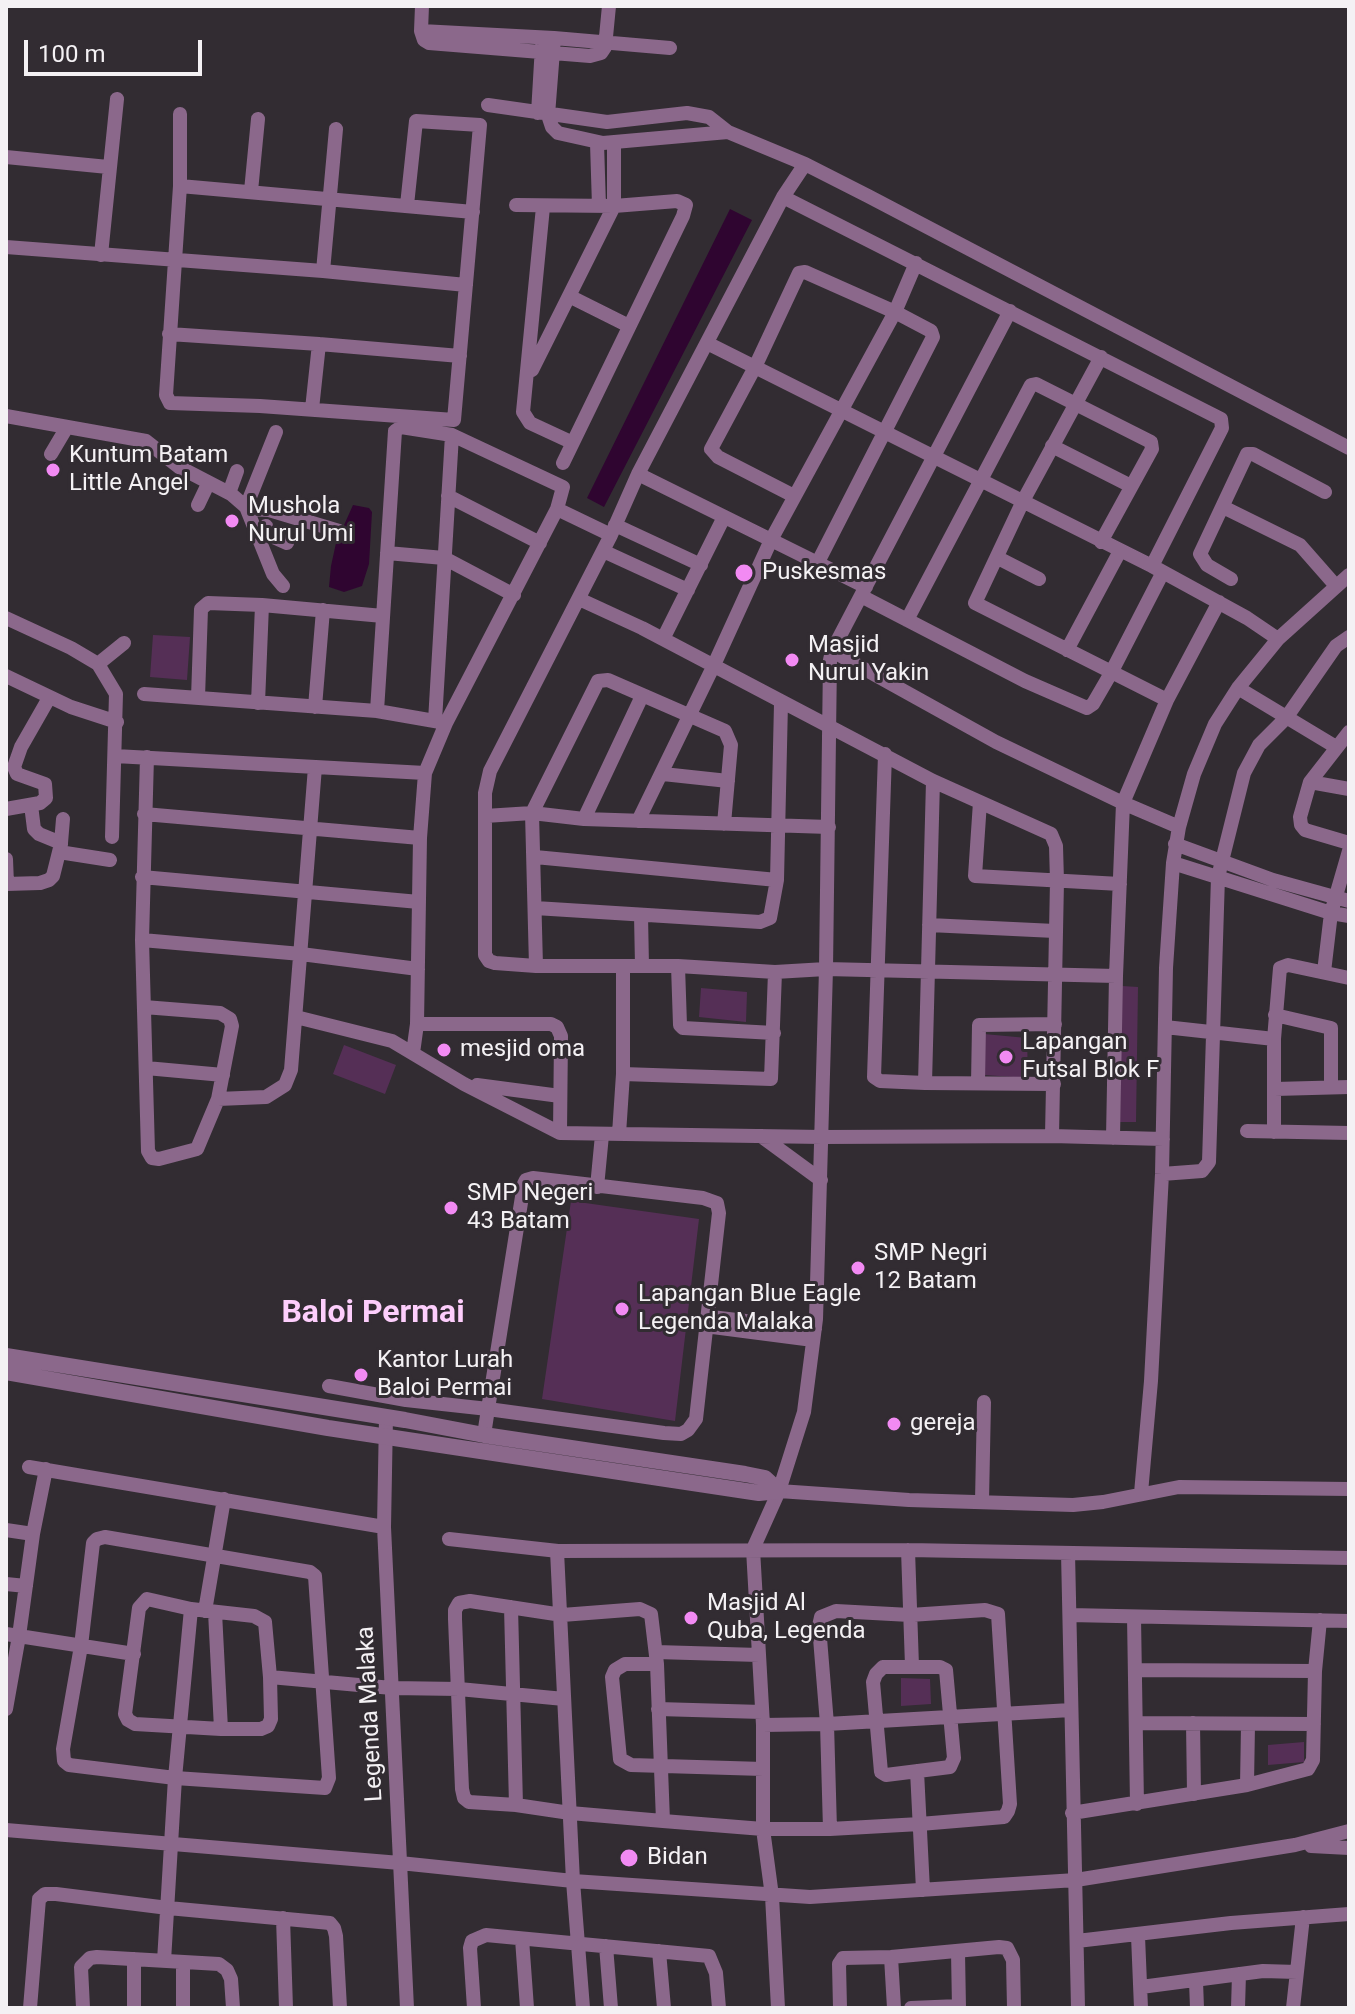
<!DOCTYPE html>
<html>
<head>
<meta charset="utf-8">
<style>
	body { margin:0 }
	#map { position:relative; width:1355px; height:2014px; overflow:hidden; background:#322c32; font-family:Roboto,sans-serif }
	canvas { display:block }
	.frame { position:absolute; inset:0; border:8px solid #f4f1f4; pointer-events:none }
	.scale { position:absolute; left:24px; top:40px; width:178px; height:36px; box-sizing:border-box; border:4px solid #f4f1f4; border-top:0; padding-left:10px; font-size:24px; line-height:28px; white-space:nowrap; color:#f4f1f4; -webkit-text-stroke:6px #322c32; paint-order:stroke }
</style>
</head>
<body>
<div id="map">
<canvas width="1355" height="2014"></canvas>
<div class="frame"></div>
<div class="scale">100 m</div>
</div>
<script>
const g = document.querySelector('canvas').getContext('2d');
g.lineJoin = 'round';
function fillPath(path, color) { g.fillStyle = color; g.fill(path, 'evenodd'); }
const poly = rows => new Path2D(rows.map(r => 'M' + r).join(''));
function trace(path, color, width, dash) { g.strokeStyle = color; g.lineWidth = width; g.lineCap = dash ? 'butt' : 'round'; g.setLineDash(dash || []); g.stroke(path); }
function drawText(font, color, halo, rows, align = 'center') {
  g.font = font + ' Roboto,sans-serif'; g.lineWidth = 6; g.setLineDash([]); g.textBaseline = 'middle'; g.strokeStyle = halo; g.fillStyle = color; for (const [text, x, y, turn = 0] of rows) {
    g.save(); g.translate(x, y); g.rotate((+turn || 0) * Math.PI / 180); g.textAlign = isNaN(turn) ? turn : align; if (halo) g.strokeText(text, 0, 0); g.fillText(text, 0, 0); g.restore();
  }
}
const green = poly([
	[153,635,190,637,187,680,150,677],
	[1122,986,1138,987,1136,1122,1120,1122],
	[701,988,747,992,746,1022,699,1017],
	[984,1034,1027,1038,1028,1078,984,1075],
	[344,1045,396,1065,385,1094,333,1074],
	[571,1201,699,1219,675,1421,542,1399],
	[901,1678,930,1679,931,1704,901,1706],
	[1304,1742,1304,1762,1268,1765,1268,1745]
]);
const water = poly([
	[730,209,752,220,604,507,587,498],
	[353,505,369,508,372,512,369,564,362,586,344,592,329,587,331,566,336,543]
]);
const minor = poly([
	[422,6,421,31,424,40,429,43,590,56,601,53,605,47,609,6],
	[421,31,554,38,670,48],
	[554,38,548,115,552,127,558,133,603,143,728,132],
	[488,105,607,122,687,113,709,117,728,132,805,164,868,196,1349,448],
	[538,113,542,46],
	[180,114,180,186,166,395,170,403,260,406,454,420,480,125,416,121,407,205],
	[597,143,599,206],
	[6,157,108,167],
	[805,164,783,197,638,474,611,535,490,771,485,793,485,955,489,961,495,963,536,966,678,966,775,972,826,969,1116,976],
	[180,186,473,212],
	[251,191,258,119],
	[783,197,1221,419,1222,428,1152,566],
	[516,205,614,206,677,201,686,205,683,216,563,463],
	[543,207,523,412,530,423,571,442],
	[6,247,323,271,466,285],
	[101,255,117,99],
	[323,271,336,129],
	[569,296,629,326],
	[169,334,319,344,460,356],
	[707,343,1152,566,1247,618,1278,639],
	[1101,357,1023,501,975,603,1167,700],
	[532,370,614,206,614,142],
	[312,409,319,344],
	[6,416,146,441,179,467,231,494,246,507,273,574,283,586],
	[1052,446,1131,486],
	[51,454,67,427],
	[638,474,866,587],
	[229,493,237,471],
	[448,496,540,543],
	[794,496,718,457,711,449,755,367,799,273,805,272,895,312,931,331,933,337,817,564],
	[198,505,208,484],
	[246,507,276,432],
	[1223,507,1300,545,1336,586],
	[247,509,269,510,339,531],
	[557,509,611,535],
	[615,525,701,565],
	[266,526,267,534,287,543],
	[603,551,688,590],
	[387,553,444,558,514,595],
	[998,558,1039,579],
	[1231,579,1207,565,1200,554,1247,454,1253,454,1325,492],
	[861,596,1025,681,1087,708,1093,704,1111,673,1163,572],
	[579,599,642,628,933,781,1051,834,1056,846,1057,881,1052,1136],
	[6,618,71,648,98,664,116,694,112,837],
	[907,620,1031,385,1036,384,1151,442,1152,449,1101,542],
	[663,639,724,517],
	[1067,650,1120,551],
	[832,651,996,742,1123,803,1179,827],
	[98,664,124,643],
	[6,676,71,707,117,722],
	[1238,688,1336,747],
	[144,694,377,711,446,723],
	[198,698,201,609,208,603,262,605,383,616],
	[258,703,262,605],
	[315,707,323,610],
	[377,711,395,431,401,427,452,435,563,487,557,509,446,723,425,773,420,838,417,1024,413,1053],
	[435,721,452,435],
	[1349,732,1310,782,1300,817,1301,825,1305,830,1349,843],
	[885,754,874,1077,880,1081,925,1083,1054,1084],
	[115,756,425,773],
	[663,774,728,781],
	[1310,782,1349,789],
	[980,802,975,876,1120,884],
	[31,805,34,829,39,834,61,843,63,819],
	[6,809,40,803,46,798,45,784,17,774,14,767,21,747,49,698],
	[144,814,420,838],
	[485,816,532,813,584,819,829,827],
	[584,819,642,696],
	[638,821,713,667,771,540,895,312,916,263],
	[61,844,59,852,110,860],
	[1175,844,1273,880,1349,901],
	[535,857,777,880],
	[6,859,7,884],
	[1173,863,1331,913,1349,916],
	[142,877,419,902],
	[6,884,40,883,49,880,53,876,59,852],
	[535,908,760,922,770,918,777,880,781,703],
	[641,915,642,966],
	[929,925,1055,931],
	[142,940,301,954,418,969],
	[536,966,532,813,598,681,608,680,725,731,731,745,724,824],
	[678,966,680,1025,683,1028,774,1033],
	[1324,972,1331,913,1349,851],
	[144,1007,220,1013,230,1019,232,1026,218,1099,197,1149,159,1159,152,1158,148,1151,142,940,147,757],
	[1275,1015,1331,1028,1331,1087],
	[296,1017,392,1041,464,1084,560,1133,822,1137,1052,1136,1163,1139],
	[417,1024,551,1024,557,1027,561,1036,560,1133],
	[1165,1027,1274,1039],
	[146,1068,223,1075],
	[623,1074,771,1079,775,972],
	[925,1083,933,781],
	[978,1083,979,1025,1055,1024],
	[477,1085,560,1096],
	[1275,1089,1349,1087],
	[218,1099,266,1097,285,1085,291,1070,315,767],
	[1247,1131,1349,1133],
	[1274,1132,1274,1039,1280,968,1288,965,1349,978],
	[619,1134,623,1074,623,966],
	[761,1136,821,1180],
	[1113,1138,1116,976,1123,803,1167,700,1219,602],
	[1162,1174,1202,1171,1209,1162,1218,877,1244,773,1259,745,1286,718,1336,646,1349,637],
	[597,1187,602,1135],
	[711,1317,815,1329],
	[705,1326,813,1340],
	[329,1386,406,1400,488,1409,664,1433,681,1434,688,1430,696,1419,719,1213,717,1203,703,1198,533,1178,526,1180,524,1184,488,1409,484,1435],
	[386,1417,384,1527,407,2008],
	[29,1467,384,1527],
	[779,1491,909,1500,1073,1505,1103,1502,1179,1487,1349,1489],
	[1141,1493,1151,1381,1162,1174,1166,968,1173,863,1179,827,1194,774,1215,724,1238,688,1278,639,1349,575],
	[982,1501,984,1402],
	[6,1530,33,1534],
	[105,1537,310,1572,315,1576,329,1778,325,1788,175,1778,69,1765,64,1761,63,1749,81,1646,93,1543,97,1539,105,1537],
	[449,1539,558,1551,908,1550,1349,1558],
	[908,1550,912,1666],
	[557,1551,573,1881,583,2008],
	[1068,1553,1078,2008],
	[6,1584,26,1586],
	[147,1599,191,1609,254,1616,265,1622,270,1677,271,1719,268,1726,261,1729,221,1729,135,1724,128,1720,125,1714,139,1608,147,1599],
	[511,1607,516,1805],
	[205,1611,224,1499],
	[215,1612,221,1729],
	[1070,1615,1349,1621],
	[1134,1617,1137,1804],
	[6,1634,134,1654],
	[656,1652,759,1655],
	[657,1664,625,1664,615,1670,612,1677,620,1759,631,1765,763,1769],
	[883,1667,940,1667,946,1670,954,1758,950,1767,886,1775,881,1772,873,1682,876,1674,883,1667],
	[1135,1670,1315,1671],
	[270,1677,392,1688,459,1689,564,1699],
	[6,1709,19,1636,33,1534,46,1469],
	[658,1709,762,1712],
	[1136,1723,1314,1724],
	[1193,1723,1194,1794],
	[763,1725,827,1724,1071,1710],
	[917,1771,923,1890],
	[1247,1785,1248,1725],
	[1072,1813,1247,1785,1308,1769,1313,1760,1315,1671,1320,1620],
	[663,1821,657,1664,651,1614,640,1609,562,1615,470,1601,459,1603,455,1610,455,1619,462,1789,464,1798,469,1802,516,1805,570,1813,663,1821,763,1829,830,1829,920,1824,1004,1817,1008,1811,1010,1804,998,1614,985,1610,910,1615,836,1611,821,1617,819,1626,827,1724,830,1829],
	[6,1830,400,1863,573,1881,810,1897,1076,1880,1295,1845,1349,1831],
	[1311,1846,1349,1848],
	[283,1918,286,2008],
	[1138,1936,1141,2008],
	[522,1939,527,2008],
	[1077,1941,1231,1923,1349,1914],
	[606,1946,611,2008],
	[659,1951,664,2008],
	[958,1952,959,2008],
	[891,1957,894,2008],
	[134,1959,134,2008],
	[164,1961,175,1778,191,1609],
	[183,1963,183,2008],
	[1196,1981,1197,2008],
	[1141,1987,1263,1971,1297,1972],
	[30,2008,39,1899,45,1894,56,1894,168,1908,330,1923,334,1928,336,1936,340,2008],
	[83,2008,81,1967,90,1958,97,1957,219,1964,227,1970,231,1979,233,2008],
	[474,2008,470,1948,472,1941,486,1935,709,1956,716,1973,719,2008],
	[778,2008,772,1896,763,1829,763,1725,753,1549,779,1491,804,1412,816,1319,826,969,830,660,832,651,1010,311],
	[840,2008,839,1964,843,1958,891,1957,999,1947,1007,1948,1013,1960,1014,2008],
	[911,2008,959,2006],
	[1238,2008,1239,1974],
	[1293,2008,1303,1917]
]);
const tertiary = poly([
	[6,1356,405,1420,484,1435,745,1474,765,1478,779,1491],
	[6,1372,328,1428,759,1493,779,1491]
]);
const markers = [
	[53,470,8,"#f28af3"],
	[232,521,8,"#f28af3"],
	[744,573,10,"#f28af3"],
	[792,660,8,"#f28af3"],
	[444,1050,8,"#f28af3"],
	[1006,1057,8,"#f28af3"],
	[451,1208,8,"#f28af3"],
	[858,1268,8,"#f28af3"],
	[622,1309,8,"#f28af3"],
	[361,1375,8,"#f28af3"],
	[894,1424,8,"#f28af3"],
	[691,1618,8,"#f28af3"],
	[629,1858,10,"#f28af3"]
];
const poiNames = [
	["Kuntum Batam",69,456],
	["Little Angel",69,484],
	["Mushola",248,507],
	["Nurul Umi",248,535],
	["Puskesmas",762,573],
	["Masjid",808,646],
	["Nurul Yakin",808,674],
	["Lapangan",1022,1043],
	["Futsal Blok F",1022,1071],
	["mesjid oma",460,1050],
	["SMP Negeri",467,1194],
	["43 Batam",467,1222],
	["SMP Negri",874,1254],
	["12 Batam",874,1282],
	["Lapangan Blue Eagle",638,1295],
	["Legenda Malaka",638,1323],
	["Kantor Lurah",377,1361],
	["Baloi Permai",377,1389],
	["gereja",910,1424],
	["Masjid Al",707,1604],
	["Quba, Legenda",707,1632],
	["Bidan",647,1858]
];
const streetNames = [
	["Legenda Malaka",371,1714,-93]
];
const districtNames = [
	["Baloi Permai",373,1314]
];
fillPath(green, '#552f56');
fillPath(water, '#2f0530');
trace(minor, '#8b688b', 14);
trace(tertiary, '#8b688b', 16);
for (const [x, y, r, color] of markers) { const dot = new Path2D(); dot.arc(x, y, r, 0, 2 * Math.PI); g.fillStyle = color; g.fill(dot); trace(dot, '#322c32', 3); }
drawText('24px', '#f4f1f4', '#322c32', poiNames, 'left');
drawText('24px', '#f4f1f4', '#322c32', streetNames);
drawText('bold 32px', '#fdcefc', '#322c32', districtNames);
</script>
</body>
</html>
